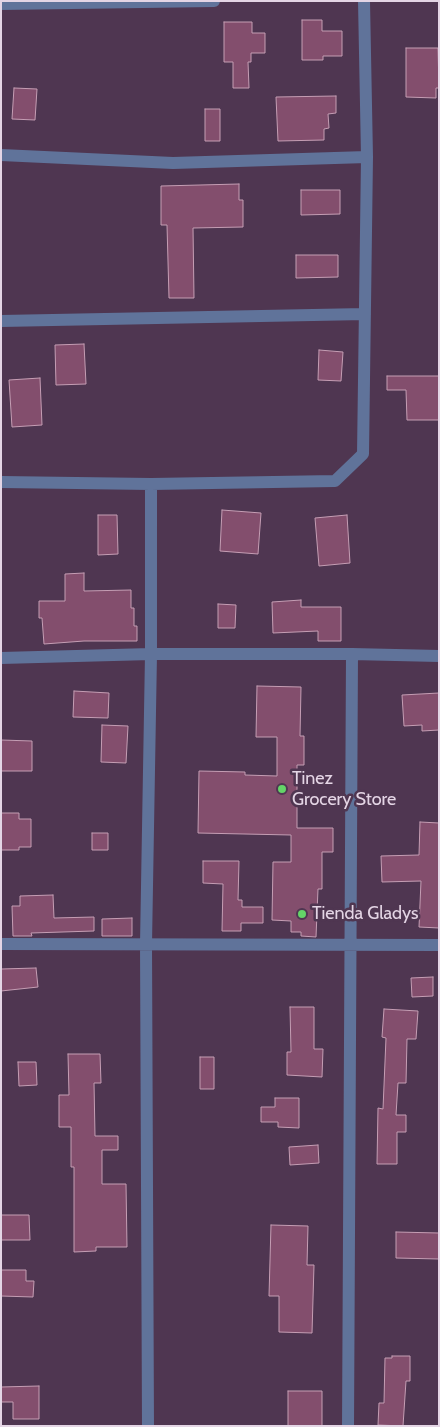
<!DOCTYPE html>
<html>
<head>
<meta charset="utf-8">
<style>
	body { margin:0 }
	#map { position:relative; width:440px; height:1427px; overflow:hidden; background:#4f3651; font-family:Cabin,sans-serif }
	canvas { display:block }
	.frame { position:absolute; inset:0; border:2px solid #e4d5e5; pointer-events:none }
</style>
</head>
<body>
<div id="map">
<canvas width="440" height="1427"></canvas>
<div class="frame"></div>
</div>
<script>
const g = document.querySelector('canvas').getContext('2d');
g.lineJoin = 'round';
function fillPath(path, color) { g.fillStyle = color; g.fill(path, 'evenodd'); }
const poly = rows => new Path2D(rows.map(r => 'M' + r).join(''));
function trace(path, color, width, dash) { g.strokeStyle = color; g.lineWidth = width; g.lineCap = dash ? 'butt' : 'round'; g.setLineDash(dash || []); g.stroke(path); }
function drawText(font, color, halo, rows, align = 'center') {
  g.font = font + ' Cabin,sans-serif'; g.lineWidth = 5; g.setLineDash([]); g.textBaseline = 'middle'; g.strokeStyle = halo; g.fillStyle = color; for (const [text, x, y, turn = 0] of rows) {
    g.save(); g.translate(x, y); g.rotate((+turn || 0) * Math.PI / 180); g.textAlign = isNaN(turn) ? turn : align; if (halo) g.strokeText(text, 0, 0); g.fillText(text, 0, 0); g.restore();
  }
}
const building = poly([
	[302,20,322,20,322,31,342,31,342,56,323,56,323,60,302,60,302,20],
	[224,22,252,22,252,33,265,33,265,53,251,53,251,62,248,62,249,88,233,88,233,62,224,62,224,22],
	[406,48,438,48,439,88,436,88,436,98,406,97,406,48],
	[14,88,37,89,35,120,12,119,14,88],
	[336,96,336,113,328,114,329,128,324,129,324,140,278,141,276,97,336,96],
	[205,109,220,109,220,141,205,141,205,109],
	[239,184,239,200,243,200,243,227,193,228,194,298,169,298,167,225,161,225,161,186,239,184],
	[301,190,340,190,340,214,301,215,301,190],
	[296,255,338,255,338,277,296,278,296,255],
	[84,344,86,384,56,385,55,345,84,344],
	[319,350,343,352,341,381,318,380,319,350],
	[387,376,439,376,439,420,407,420,406,390,387,390,387,376],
	[40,378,42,425,12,427,9,380,40,378],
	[222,510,261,513,258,554,220,551,222,510],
	[98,515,117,515,118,554,98,555,98,515],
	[347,515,350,563,319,566,315,518,347,515],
	[84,573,84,591,131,590,131,608,134,608,134,626,137,626,137,641,84,641,44,644,42,618,39,618,39,601,65,601,65,574,84,573],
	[301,600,301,607,341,607,341,641,318,641,318,631,273,633,272,602,301,600],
	[218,604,236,605,235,628,218,628,218,604],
	[257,686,301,687,300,736,304,736,304,765,297,765,297,828,333,828,333,852,322,852,322,889,318,889,316,937,301,936,301,932,291,932,291,921,272,920,273,862,291,862,291,835,198,833,199,771,245,772,245,775,277,776,277,737,256,737,257,686],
	[74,691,109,693,108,718,73,717,74,691],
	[439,693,439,730,422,731,422,725,404,726,402,695,439,693],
	[102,725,128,726,126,763,101,762,102,725],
	[1,740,32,741,32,771,1,771,1,740],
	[1,813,19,813,19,819,31,819,31,847,19,847,19,850,1,850,1,813],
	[420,822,439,823,439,928,419,927,421,881,382,882,381,856,419,855,420,822],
	[92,833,108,833,108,850,92,850,92,833],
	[203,861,239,861,238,900,242,900,242,907,263,907,263,923,241,923,241,931,222,931,223,884,203,883,203,861],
	[53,895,54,918,94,917,94,931,31,933,32,936,13,936,12,906,20,906,20,896,53,895],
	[132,918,132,936,102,936,102,919,132,918],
	[36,968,38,987,1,991,1,969,36,968],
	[433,977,433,996,412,997,411,978,433,977],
	[290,1007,314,1007,314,1049,323,1049,322,1077,287,1075,287,1052,291,1052,290,1007],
	[384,1009,418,1011,416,1039,407,1039,406,1083,398,1083,396,1115,406,1115,406,1132,397,1132,397,1164,377,1164,378,1108,383,1109,386,1038,382,1037,384,1009],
	[68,1054,100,1054,101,1083,94,1083,95,1136,118,1136,118,1150,102,1150,102,1184,126,1184,127,1247,96,1247,96,1251,74,1252,74,1167,71,1167,71,1127,59,1127,59,1095,69,1095,68,1054],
	[200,1057,214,1057,214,1089,200,1089,200,1057],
	[18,1062,36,1062,37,1085,19,1086,18,1062],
	[275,1098,299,1098,299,1128,278,1127,278,1122,261,1122,261,1107,275,1107,275,1098],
	[318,1145,319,1163,290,1165,289,1147,318,1145],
	[1,1215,29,1215,30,1240,1,1240,1,1215],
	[271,1225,308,1226,307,1265,314,1265,312,1333,279,1332,279,1296,269,1296,271,1225],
	[396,1232,439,1233,439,1259,396,1258,396,1232],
	[1,1270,26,1270,26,1281,34,1281,33,1297,1,1296,1,1270],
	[392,1356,410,1356,410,1381,406,1381,403,1426,378,1425,379,1403,384,1403,385,1358,392,1358,392,1356],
	[39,1386,39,1419,13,1419,13,1402,1,1402,1,1387,39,1386],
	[288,1391,322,1391,322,1426,288,1426,288,1391]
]);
const minor = poly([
	[1,4,214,1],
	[1,155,173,163,367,157],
	[1,321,365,314],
	[1,482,151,484,335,481,363,454,367,157,364,1],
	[1,658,151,654,352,654,439,656],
	[1,944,439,945],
	[148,1426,146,944,151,654,151,484],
	[348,1426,352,654]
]);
const markers = [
	[282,789,5,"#64d468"],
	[302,914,5,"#64d468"]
];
const poiNames = [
	["Tinez",292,779],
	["Grocery Store",292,800],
	["Tienda Gladys",312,914]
];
fillPath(building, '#834e6d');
trace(building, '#c59eb4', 1);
trace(minor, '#60739a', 12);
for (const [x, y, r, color] of markers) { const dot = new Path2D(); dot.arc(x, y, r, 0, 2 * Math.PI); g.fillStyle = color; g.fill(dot); trace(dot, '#4f3651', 2); }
drawText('18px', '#e4d5e5', '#4f3651', poiNames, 'left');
</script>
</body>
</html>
